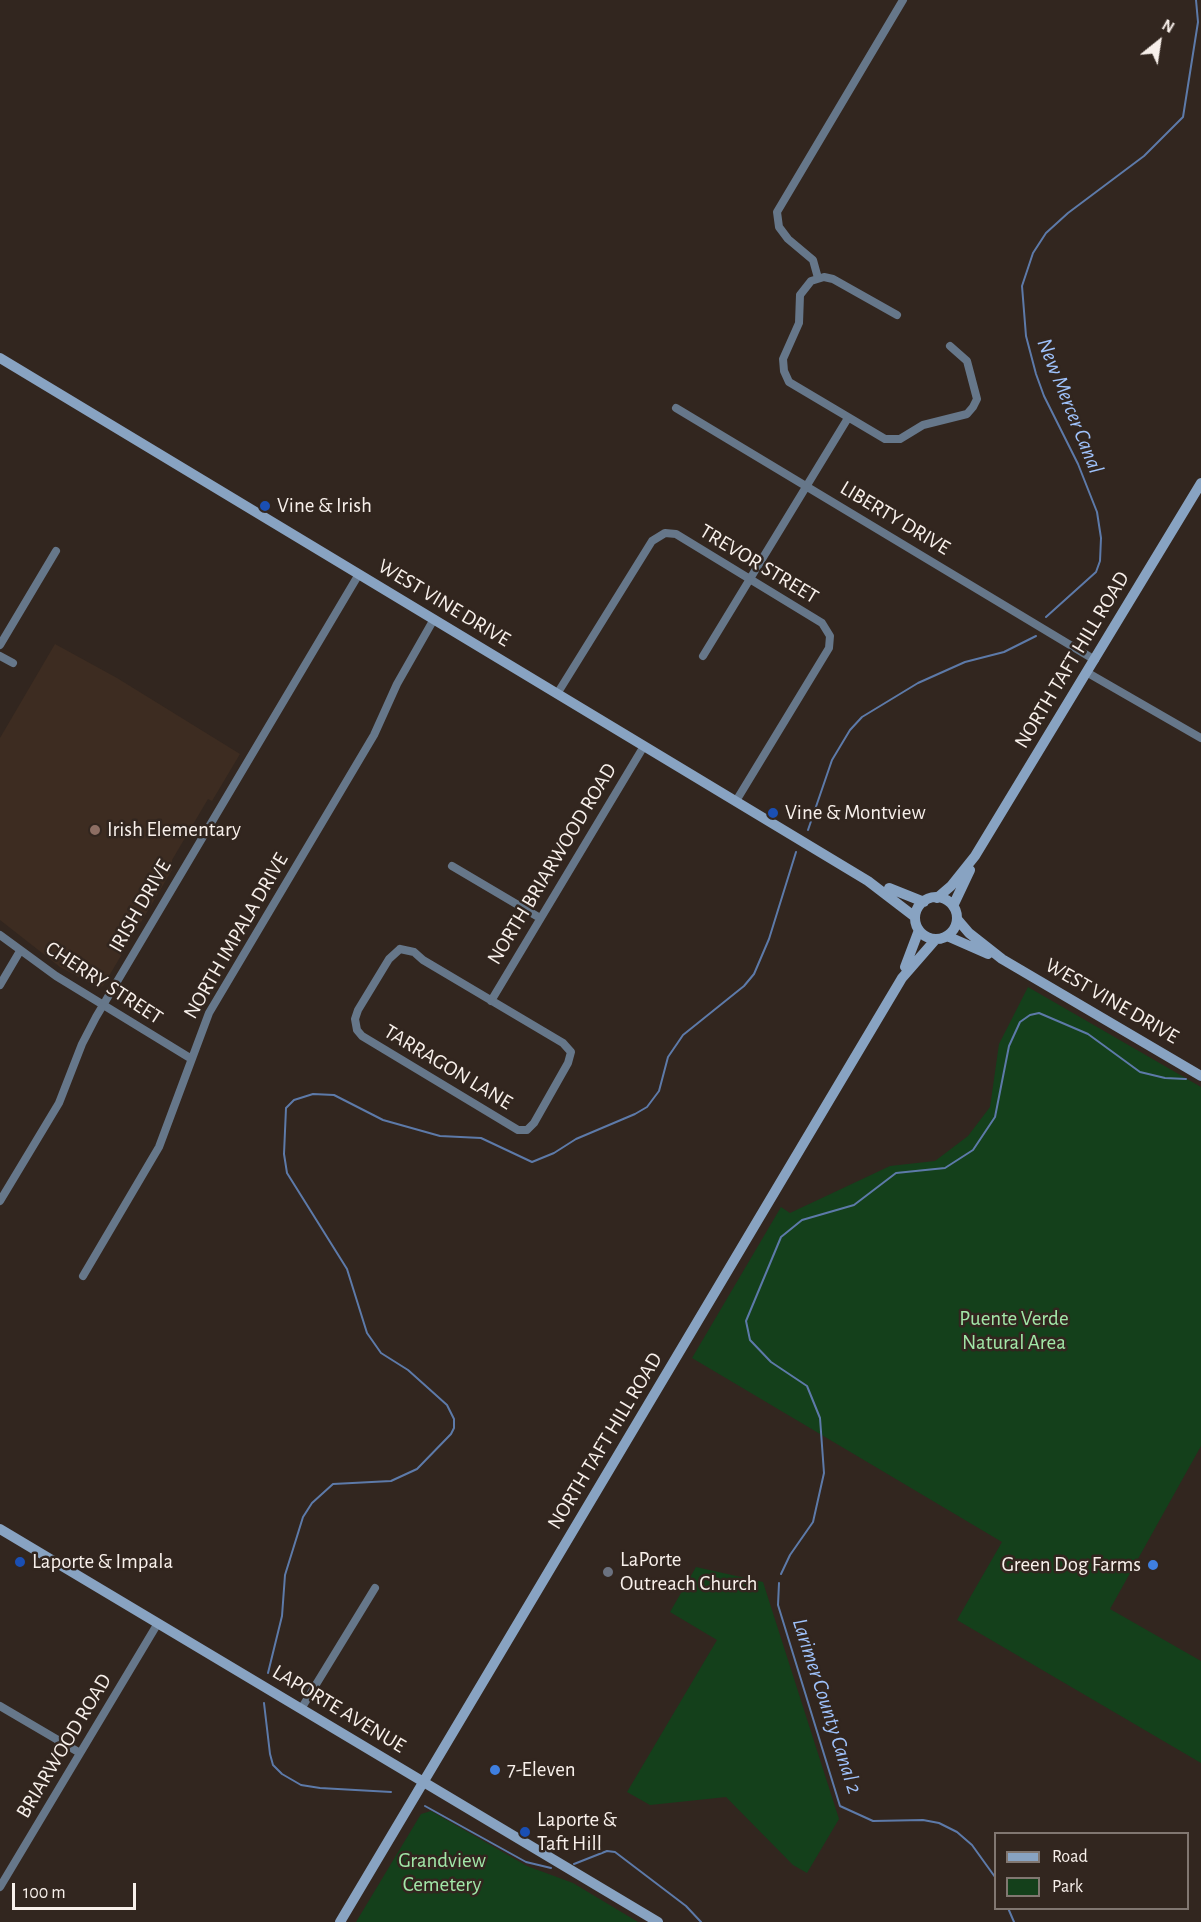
<!DOCTYPE html>
<html>
<head>
<meta charset="utf-8">
<style>
	body { margin:0 }
	#map { position:relative; width:1201px; height:1922px; overflow:hidden; background:#32261f; font-family:"Alegreya Sans",sans-serif }
	canvas { display:block }
	.legend { position:absolute; left:994px; top:1832px; width:195px; height:78px; box-sizing:border-box; background:#32261f; border:2px solid #817771; margin:0; padding:8px 10px; list-style:none; font-size:18px; color:#f8f0eb }
	.legend li { display:flex; align-items:center; gap:12px; height:30px }
	.legend b { width:30px; border:2px solid #817771 }
	.north { position:absolute; left:1129px; top:12px; width:60px; height:60px; -webkit-text-stroke:4px #32261f; paint-order:stroke; rotate:30deg; font-size:16px; font-weight:700; line-height:24px; text-align:center; color:#f8f0eb }
	.north::after { content:''; display:block; margin:auto; width:21px; height:27px; background:#f8f0eb; clip-path:polygon(50% 0,100% 100%,50% 72%,0 100%) }
	.scale { position:absolute; left:12px; top:1883px; width:124px; height:27px; box-sizing:border-box; border:3px solid #f8f0eb; border-top:0; padding-left:8px; font-size:18px; line-height:21px; white-space:nowrap; color:#f8f0eb; -webkit-text-stroke:4px #32261f; paint-order:stroke }
</style>
</head>
<body>
<div id="map">
<canvas width="1201" height="1922"></canvas>
<ul class="legend">
<li><b style="height:8px;background:#88a3c2"></b>Road</li>
<li><b style="height:16px;background:#14401b"></b>Park</li>
</ul>
<div class="north">N</div>
<div class="scale">100 m</div>
</div>
<script>
const g = document.querySelector('canvas').getContext('2d');
g.lineJoin = 'round';
function fillPath(path, color) { g.fillStyle = color; g.fill(path, 'evenodd'); }
const poly = rows => new Path2D(rows.map(r => 'M' + r).join(''));
function trace(path, color, width, dash) { g.strokeStyle = color; g.lineWidth = width; g.lineCap = dash ? 'butt' : 'round'; g.setLineDash(dash || []); g.stroke(path); }
function drawText(font, color, halo, rows, align = 'center') {
  g.font = font + ' "Alegreya Sans",sans-serif'; g.lineWidth = 5; g.setLineDash([]); g.textBaseline = 'middle'; g.strokeStyle = halo; g.fillStyle = color; for (const [text, x, y, turn = 0] of rows) {
    g.save(); g.translate(x, y); g.rotate((+turn || 0) * Math.PI / 180); g.textAlign = isNaN(turn) ? turn : align; if (halo) g.strokeText(text, 0, 0); g.fillText(text, 0, 0); g.restore();
  }
}
const built = poly([
	[55,644,117,678,240,754,212,801,208,799,172,860,172,870,103,986,99,988,60,967,0,920,0,738]
]);
const green = poly([
	[1028,987,1201,1087,1201,1446,1110,1609,1201,1661,1201,1763,957,1620,1002,1542,692,1358,781,1207,790,1213,890,1166,935,1161,968,1136,990,1107,999,1044],
	[696,1567,763,1582,839,1819,807,1873,793,1865,726,1797,650,1805,627,1792,717,1640,670,1612],
	[431,1811,527,1866,573,1883,638,1922,356,1922,421,1814]
]);
const stream = poly([
	[1046,617,1096,572,1100,561,1101,538,1097,512,1078,464,1044,396,1036,374,1026,336,1022,286,1033,253,1046,233,1068,213,1144,156,1183,117,1198,22,1196,0],
	[808,830,832,760,850,730,862,717,918,683,965,662,1004,652,1036,636],
	[781,1574,790,1555,813,1522,824,1473,820,1418,807,1386,771,1362,750,1340,746,1321,781,1237,802,1220,854,1205,896,1173,945,1168,973,1150,995,1117,1009,1046,1020,1022,1030,1015,1039,1013,1088,1034,1140,1072,1165,1078,1186,1079],
	[779,1583,778,1605,840,1806,873,1821,923,1820,939,1823,957,1832,972,1845,995,1877],
	[268,1673,282,1616,285,1575,303,1517,312,1503,333,1484,391,1481,417,1469,451,1434,454,1428,454,1419,447,1405,408,1370,381,1353,367,1333,347,1269,287,1173,284,1154,286,1108,294,1100,313,1094,334,1095,383,1120,440,1136,481,1138,532,1162,554,1153,576,1139,635,1114,647,1107,659,1091,668,1057,683,1035,744,986,754,974,769,939,796,852],
	[264,1703,270,1754,273,1765,282,1774,301,1785,320,1788,391,1792],
	[425,1806,526,1862,551,1868],
	[574,1864,607,1851,615,1852,686,1906,701,1922],
	[1008,1908,1014,1922]
]);
const street = poly([
	[818,278,813,260,788,239,779,227,777,212,903,0],
	[897,315,833,279,824,277,811,281,800,295,799,323,783,359,784,371,789,382,885,439,900,439,923,425,967,414,973,407,977,399,967,361,950,346],
	[676,408,1095,660],
	[0,645,56,551],
	[0,656,13,663],
	[703,656,848,418],
	[1088,673,1201,738],
	[557,694,652,541,665,533,676,534,822,623,830,636,829,648,736,801],
	[452,866,540,918],
	[0,935,56,976,190,1058],
	[400,949,414,952,423,960,563,1043,571,1052,568,1063,534,1123,527,1130,518,1130,362,1036,357,1030,355,1019,358,1010,389,959,400,949],
	[0,985,20,951],
	[491,1001,644,746],
	[0,1201,59,1103,82,1044,96,1017,359,574],
	[83,1276,159,1147,209,1013,374,735,397,684,434,619],
	[0,1706,80,1753],
	[301,1709,375,1588],
	[0,1887,158,1623]
]);
const secondary = poly([
	[0,358,868,881,915,917],
	[889,888,924,902],
	'915 918a21 21 0 1 1 42 0a21 21 0 1 1-42 0Z',
	[937,898,951,886,975,856,1201,483],
	[953,906,970,870],
	[957,919,969,933,1002,959,1201,1076],
	[947,936,988,954],
	[905,967,919,930],
	[0,1529,658,1922],
	[340,1922,902,978,936,939]
]);
const markers = [
	[265,506,6,"#1a4fb4"],
	[773,813,6,"#1a4fb4"],
	[95,830,6,"#8d6e63"],
	[20,1562,6,"#1a4fb4"],
	[1153,1565,6,"#3f7fe0"],
	[608,1572,6,"#6b7280"],
	[495,1770,6,"#3f7fe0"],
	[525,1832,6,"#1a4fb4"]
];
const poiNames = [
	["Vine & Irish",277,506],
	["Vine & Montview",785,813],
	["Irish Elementary",107,830],
	["LaPorte",620,1560],
	["Outreach Church",620,1584],
	["Laporte & Impala",32,1562],
	["Green Dog Farms",1141,1565,"right"],
	["7-Eleven",507,1770],
	["Laporte &",537,1820],
	["Taft Hill",537,1844]
];
const streetNames = [
	["LIBERTY DRIVE",895,518,31],
	["TREVOR STREET",759,564,31],
	["WEST VINE DRIVE",444,603,31],
	["NORTH TAFT HILL ROAD",1072,660,-59],
	["NORTH BRIARWOOD ROAD",552,864,-59],
	["IRISH DRIVE",140,906,-60],
	["NORTH IMPALA DRIVE",236,936,-60],
	["CHERRY STREET",104,983,33],
	["WEST VINE DRIVE",1112,1001,30],
	["TARRAGON LANE",448,1067,31],
	["NORTH TAFT HILL ROAD",605,1441,-59],
	["LAPORTE AVENUE",339,1709,31],
	["BRIARWOOD ROAD",64,1746,-59]
];
const parkNames = [
	["Puente Verde",1014,1319],
	["Natural Area",1014,1343],
	["Grandview",442,1861],
	["Cemetery",442,1885]
];
const waterNames = [
	["New Mercer Canal",1070,406,68],
	["Larimer County Canal 2",827,1706,72]
];
fillPath(built, '#3d2c21');
fillPath(green, '#14401b');
trace(stream, '#5d7aa9', 2);
trace(street, '#66778a', 8);
trace(secondary, '#88a3c2', 10);
for (const [x, y, r, color] of markers) { const dot = new Path2D(); dot.arc(x, y, r, 0, 2 * Math.PI); g.fillStyle = color; g.fill(dot); trace(dot, '#32261f', 2); }
drawText('21px', '#f8f0eb', '#32261f', poiNames, 'left');
drawText('21px', '#f8f0eb', '#32261f', streetNames);
drawText('21px', '#a2e7a8', '#32261f', parkNames);
drawText('italic 22px', '#9fc2fb', '#32261f', waterNames);
</script>
</body>
</html>
